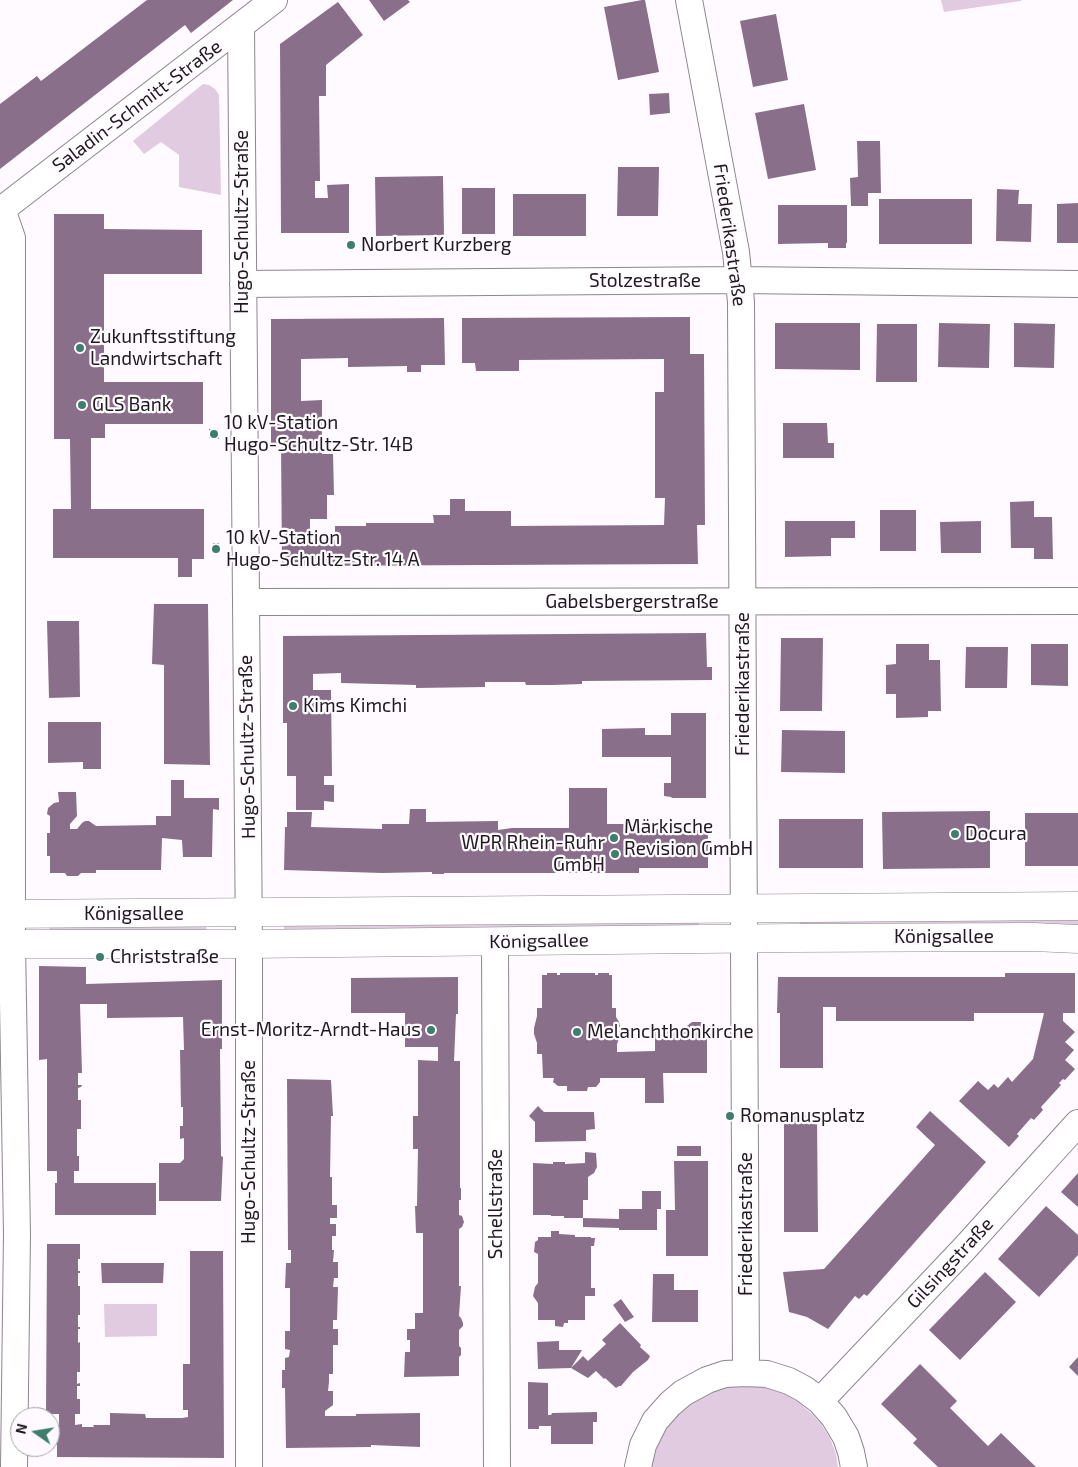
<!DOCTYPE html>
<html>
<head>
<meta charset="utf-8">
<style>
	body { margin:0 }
	#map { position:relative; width:1078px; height:1467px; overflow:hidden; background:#fffaff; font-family:"Exo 2",sans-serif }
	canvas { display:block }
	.north { position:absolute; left:10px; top:1407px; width:50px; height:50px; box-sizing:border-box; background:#fffaff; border:1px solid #a5a1a5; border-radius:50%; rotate:283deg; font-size:14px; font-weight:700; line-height:20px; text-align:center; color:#1d1b1d }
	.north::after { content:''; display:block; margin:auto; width:18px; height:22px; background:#3d7e6e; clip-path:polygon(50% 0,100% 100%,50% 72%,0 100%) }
</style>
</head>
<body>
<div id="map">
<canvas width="1078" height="1467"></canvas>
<div class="north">N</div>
</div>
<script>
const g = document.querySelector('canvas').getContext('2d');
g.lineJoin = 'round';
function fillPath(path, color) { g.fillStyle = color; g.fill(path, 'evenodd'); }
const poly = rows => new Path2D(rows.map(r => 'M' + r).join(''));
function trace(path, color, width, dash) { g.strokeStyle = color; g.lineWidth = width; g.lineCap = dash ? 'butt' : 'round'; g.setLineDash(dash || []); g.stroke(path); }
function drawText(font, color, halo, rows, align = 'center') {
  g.font = font + ' "Exo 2",sans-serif'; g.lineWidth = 4.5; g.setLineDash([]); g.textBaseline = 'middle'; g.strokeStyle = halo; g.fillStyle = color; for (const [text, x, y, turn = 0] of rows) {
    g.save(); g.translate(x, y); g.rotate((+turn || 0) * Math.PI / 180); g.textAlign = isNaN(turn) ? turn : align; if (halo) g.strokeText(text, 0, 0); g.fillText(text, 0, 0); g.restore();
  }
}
const green = poly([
	[941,0,1021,0,1021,1,944,12],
	[203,84,209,85,215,89,219,95,221,195,179,187,179,155,161,142,144,154,133,141],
	[1078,918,1078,927,800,926,800,921],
	[699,921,699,926,284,930,284,925],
	[207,925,206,932,50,932,49,926],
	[104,1304,157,1304,157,1336,105,1337],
	[753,1386,767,1388,784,1394,798,1402,812,1414,821,1424,830,1438,836,1454,838,1467,652,1467,654,1453,660,1439,671,1421,684,1408,696,1399,712,1391,727,1387]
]);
const building = poly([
	[147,0,233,0,191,33,185,25,0,169,0,104,37,76,41,81],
	[369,0,408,0,410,2,384,21],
	[642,0,645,0,659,72,618,80,604,7],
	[338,2,363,35,326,65,326,96,319,96,320,181,315,181,315,198,328,198,327,185,349,184,349,233,281,233,280,44],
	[776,14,788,80,753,87,740,21],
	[669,93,670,113,650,115,649,94],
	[804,104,816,170,768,179,755,113],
	[857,141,880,141,881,193,868,193,868,206,851,206,850,178,858,177],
	[618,167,659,167,658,216,617,216],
	[443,176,444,235,376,236,375,177],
	[462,188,495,188,495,234,462,234],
	[997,189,1019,190,1018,204,1032,204,1031,242,996,241],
	[513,194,586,194,586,236,513,236],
	[879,199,972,199,972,244,879,244],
	[1078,203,1078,243,1057,243,1057,204],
	[778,205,847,205,847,243,846,243,846,248,828,248,828,243,778,244],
	[54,214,104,214,104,229,202,230,202,274,104,274,104,382,203,382,203,424,105,424,105,438,91,438,91,509,204,509,204,559,192,559,192,577,178,577,178,558,53,558,53,509,71,509,70,439,54,439],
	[690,317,690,354,704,354,705,525,697,525,698,564,282,566,281,443,271,443,271,319,444,318,445,365,421,365,421,372,407,372,407,366,348,367,348,358,301,359,301,401,322,400,322,454,333,454,334,495,327,495,327,519,310,519,310,540,335,540,335,526,366,526,366,523,434,523,433,515,450,515,450,499,465,499,465,511,511,511,511,526,664,525,665,498,655,498,655,392,664,392,664,359,519,360,519,371,476,371,475,363,462,363,462,318],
	[775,323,860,323,860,370,775,369],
	[939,323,990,324,989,368,938,367],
	[1014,323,1055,324,1054,368,1014,367],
	[877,324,917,324,917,382,876,382],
	[783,423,827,423,828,443,834,443,834,458,783,458],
	[209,429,218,429,219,439,209,438],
	[1034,501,1034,517,1052,517,1053,559,1034,559,1034,548,1011,548,1010,502],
	[880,510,916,510,916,551,880,551],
	[785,521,855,521,855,538,831,538,831,556,785,557],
	[981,521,981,553,941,553,940,522],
	[213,543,219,543,219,554,213,554],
	[154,604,208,604,210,765,164,764,164,665,152,664],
	[47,621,79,621,80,697,49,698],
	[706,633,707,667,712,667,712,680,582,681,582,684,553,685,526,685,525,682,485,682,485,687,416,688,416,685,341,683,341,673,313,674,313,690,331,690,332,776,324,776,324,785,334,785,334,802,324,801,324,810,296,810,296,776,287,776,287,723,283,723,283,636],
	[781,638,823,638,822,711,780,711],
	[896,644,929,644,929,660,940,660,941,711,928,711,928,717,896,718,896,694,886,694,886,665,896,664],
	[1031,644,1068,644,1068,686,1031,685],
	[966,647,1008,647,1007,688,965,688],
	[671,713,706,713,706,798,672,798,671,797,664,796,664,783,671,783,671,757,602,757,602,729,645,728,645,735,671,735],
	[48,722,101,722,101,769,83,769,83,762,48,763],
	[782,730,845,731,845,773,781,772],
	[171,780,184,780,184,798,219,798,219,810,213,809,212,857,183,857,182,840,162,838,161,870,96,870,96,873,81,873,78,876,67,876,65,873,50,873,50,856,47,856,47,833,50,833,50,816,47,814,48,808,54,803,59,802,58,792,76,792,77,816,70,824,70,829,77,829,82,823,85,821,89,821,96,826,156,825,156,816,171,816],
	[569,788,607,788,607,824,639,824,639,829,708,830,708,868,639,868,639,873,444,873,444,874,432,874,432,872,382,873,284,870,285,827,287,827,287,812,312,812,311,827,382,829,382,824,409,824,410,809,426,809,426,822,498,821,498,830,512,828,569,828],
	[990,811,990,868,883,869,882,812],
	[1025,813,1078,813,1078,866,1025,866],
	[779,819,863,819,863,868,779,868],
	[39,966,86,967,86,984,222,980,222,1049,220,1049,221,1156,223,1157,221,1201,159,1201,159,1163,180,1163,184,1159,184,1138,180,1139,180,1126,183,1126,183,1107,181,1107,180,1050,184,1050,183,1017,107,1018,107,1004,80,1004,82,1073,78,1073,78,1085,82,1085,81,1087,78,1088,78,1100,81,1100,81,1129,77,1129,77,1156,79,1156,79,1171,74,1171,74,1183,156,1183,156,1215,55,1215,55,1183,57,1183,57,1171,47,1171,47,1059,39,1060],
	[547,973,557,973,557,975,560,975,560,973,595,973,595,975,598,975,598,973,609,973,609,975,612,975,612,1008,616,1008,616,1017,619,1022,621,1030,620,1037,617,1044,617,1052,655,1051,655,1031,688,1030,687,1026,692,1022,702,1022,707,1026,707,1073,663,1073,664,1103,645,1103,645,1078,600,1078,600,1082,596,1087,588,1087,587,1091,567,1091,567,1086,558,1086,553,1082,554,1078,543,1078,542,1054,537,1054,537,1043,534,1034,534,1028,537,1016,537,1008,542,1008,542,975,547,975],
	[1005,973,1075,973,1075,1013,1063,1013,1063,1021,1075,1032,1065,1042,1074,1050,1065,1060,1075,1069,1065,1080,1063,1079,1059,1083,1061,1085,1041,1107,1043,1110,1034,1120,1031,1118,1017,1134,1019,1136,1009,1147,959,1101,978,1081,988,1090,994,1084,998,1088,1008,1077,1012,1082,1033,1059,1044,1013,974,1013,974,1021,836,1021,836,1007,823,1007,823,1068,780,1068,780,1013,777,1013,778,977,1005,977],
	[458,977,458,1014,456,1014,454,1061,460,1061,460,1188,461,1188,461,1200,459,1200,459,1215,462,1216,464,1222,462,1227,459,1229,459,1286,461,1286,459,1316,461,1318,463,1323,463,1326,459,1330,459,1346,461,1348,461,1355,459,1357,459,1376,404,1377,405,1352,410,1352,410,1340,407,1340,407,1329,415,1329,415,1313,423,1313,423,1233,416,1233,415,1206,417,1206,418,1149,413,1149,413,1116,418,1116,418,1060,438,1061,438,1047,405,1047,405,1013,351,1013,351,978],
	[287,1079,331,1080,333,1116,331,1116,330,1177,332,1177,332,1205,337,1205,337,1218,330,1218,330,1224,336,1224,336,1236,332,1236,332,1250,334,1250,333,1262,338,1262,338,1278,334,1278,333,1287,338,1287,337,1320,333,1320,333,1329,338,1329,338,1345,333,1345,333,1374,329,1374,329,1382,328,1391,333,1391,333,1405,325,1411,325,1416,356,1416,356,1414,420,1413,420,1447,371,1445,371,1447,286,1448,285,1388,282,1388,282,1370,285,1370,285,1358,289,1357,290,1350,285,1349,285,1331,290,1331,290,1288,285,1288,286,1263,291,1263,291,1250,288,1250],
	[538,1106,544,1112,594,1112,595,1129,586,1130,586,1141,535,1142,535,1122,529,1116],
	[930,1111,986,1162,867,1296,864,1294,859,1299,855,1296,828,1329,807,1317,789,1312,783,1272,824,1269,935,1145,916,1127],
	[784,1115,817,1115,818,1232,784,1232],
	[677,1146,701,1146,701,1156,677,1156],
	[585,1152,596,1153,597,1167,594,1173,588,1177,588,1200,583,1200,583,1218,564,1218,564,1216,551,1216,551,1215,533,1215,533,1163,553,1164,553,1162,565,1162,565,1164,585,1163],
	[674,1161,708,1161,708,1256,666,1256,666,1210,675,1210],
	[1078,1173,1078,1207,1061,1192],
	[642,1191,661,1191,661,1209,657,1209,657,1230,619,1230,619,1228,583,1227,583,1218,619,1219,619,1209,642,1209],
	[1046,1206,1078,1235,1078,1255,1039,1297,998,1259],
	[551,1231,559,1231,559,1234,575,1235,575,1237,591,1237,591,1238,595,1238,594,1246,591,1246,591,1288,595,1288,595,1296,585,1296,585,1320,568,1320,568,1323,564,1323,563,1327,555,1326,555,1320,538,1320,538,1303,533,1296,535,1287,538,1283,538,1254,534,1252,535,1242,538,1240,538,1237,551,1237],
	[47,1244,80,1244,80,1259,78,1259,78,1271,80,1271,80,1273,78,1273,78,1286,80,1286,80,1315,78,1315,78,1327,80,1327,80,1329,78,1329,78,1343,80,1342,80,1372,77,1372,77,1384,80,1383,80,1386,77,1386,77,1399,80,1399,80,1414,75,1414,75,1425,82,1424,82,1427,94,1427,93,1425,110,1425,110,1413,145,1414,146,1418,182,1418,188,1417,188,1410,183,1410,183,1364,190,1364,190,1251,223,1251,224,1458,57,1457,57,1425,59,1425,59,1414,46,1414],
	[101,1263,164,1263,163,1283,102,1283],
	[985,1272,1016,1302,960,1360,929,1330],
	[653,1274,674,1274,674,1290,698,1290,698,1322,652,1322],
	[621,1299,634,1317,625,1322,613,1305],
	[620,1323,641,1345,640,1347,650,1356,648,1360,633,1372,621,1386,619,1386,616,1388,605,1378,604,1379,596,1371,588,1378,571,1368,538,1369,537,1342,559,1341,559,1350,582,1350,571,1368,583,1356,588,1361,606,1344,602,1340],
	[1078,1357,1078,1376,1069,1367],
	[920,1364,957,1401,950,1408,988,1446,1001,1433,1036,1467,938,1467,913,1443,917,1439,881,1404],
	[528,1382,548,1383,548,1415,551,1415,552,1413,597,1412,597,1422,593,1422,593,1444,551,1444,551,1426,539,1426,539,1429,528,1429]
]);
const minor = poly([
	[689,0,736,252,741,302,746,1373],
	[241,27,249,944,249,1467],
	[2,209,12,238,12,944,17,1234,14,1467],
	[0,211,274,0],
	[243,284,739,280,1078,284],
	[246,602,1078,601],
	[495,941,497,1467],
	[820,1401,964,1249,1078,1123],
	[638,1467,643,1445,655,1421,670,1404,683,1393,707,1380,725,1374,746,1373,767,1374,789,1381,804,1389,820,1401,834,1417,846,1437,851,1452,854,1467]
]);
const major = poly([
	[0,914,1078,906],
	[0,944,249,944,793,938,1033,937,1078,939]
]);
const markers = [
	[351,245,5,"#3d7e6e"],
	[80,348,5,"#3d7e6e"],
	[82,405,5,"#3d7e6e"],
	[214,434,5,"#3d7e6e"],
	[216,549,5,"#3d7e6e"],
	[293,706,5,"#3d7e6e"],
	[955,834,5,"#3d7e6e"],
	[614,838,5,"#3d7e6e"],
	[615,854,5,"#3d7e6e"],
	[100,957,5,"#3d7e6e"],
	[431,1030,5,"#3d7e6e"],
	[577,1032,5,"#3d7e6e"],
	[730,1116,5,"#3d7e6e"]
];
const streetNames = [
	["Saladin-Schmitt-Straße",137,106,-37],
	["Hugo-Schultz-Straße",242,222,-90],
	["Friederikastraße",730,235,82],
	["Stolzestraße",645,281],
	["Gabelsbergerstraße",632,602],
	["Friederikastraße",743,684,-90],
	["Hugo-Schultz-Straße",247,747,-91],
	["Königsallee",134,914],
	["Königsallee",944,937],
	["Königsallee",539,941,-1],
	["Hugo-Schultz-Straße",249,1152,-90],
	["Schellstraße",496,1204,-90],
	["Friederikastraße",746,1224,-90],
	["Gilsingstraße",950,1263,-47]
];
const poiNames = [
	["Norbert Kurzberg",361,245],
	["Zukunftsstiftung",90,337],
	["Landwirtschaft",90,359],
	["GLS Bank",92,405],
	["10 kV-Station",224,423],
	["Hugo-Schultz-Str. 14B",224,445],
	["10 kV-Station",226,538],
	["Hugo-Schultz-Str. 14 A",226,560],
	["Kims Kimchi",303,706],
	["Märkische",624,827],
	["Revision GmbH",624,849],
	["Docura",965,834],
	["WPR Rhein-Ruhr",605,843,"right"],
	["GmbH",605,865,"right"],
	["Christstraße",110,957],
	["Ernst-Moritz-Arndt-Haus",421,1030,"right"],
	["Melanchthonkirche",587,1032],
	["Romanusplatz",740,1116]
];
fillPath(green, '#e1cbe1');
fillPath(building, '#8a6f8a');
trace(minor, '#8d878d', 28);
trace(major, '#8d878d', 29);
trace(minor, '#fff', 26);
trace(major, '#fff', 28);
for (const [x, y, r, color] of markers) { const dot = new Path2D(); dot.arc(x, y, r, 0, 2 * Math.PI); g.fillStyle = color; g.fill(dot); trace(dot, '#fffaff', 2); }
drawText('19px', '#1d1b1d', '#fffaff', streetNames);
drawText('19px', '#1d1b1d', '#fffaff', poiNames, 'left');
</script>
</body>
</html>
